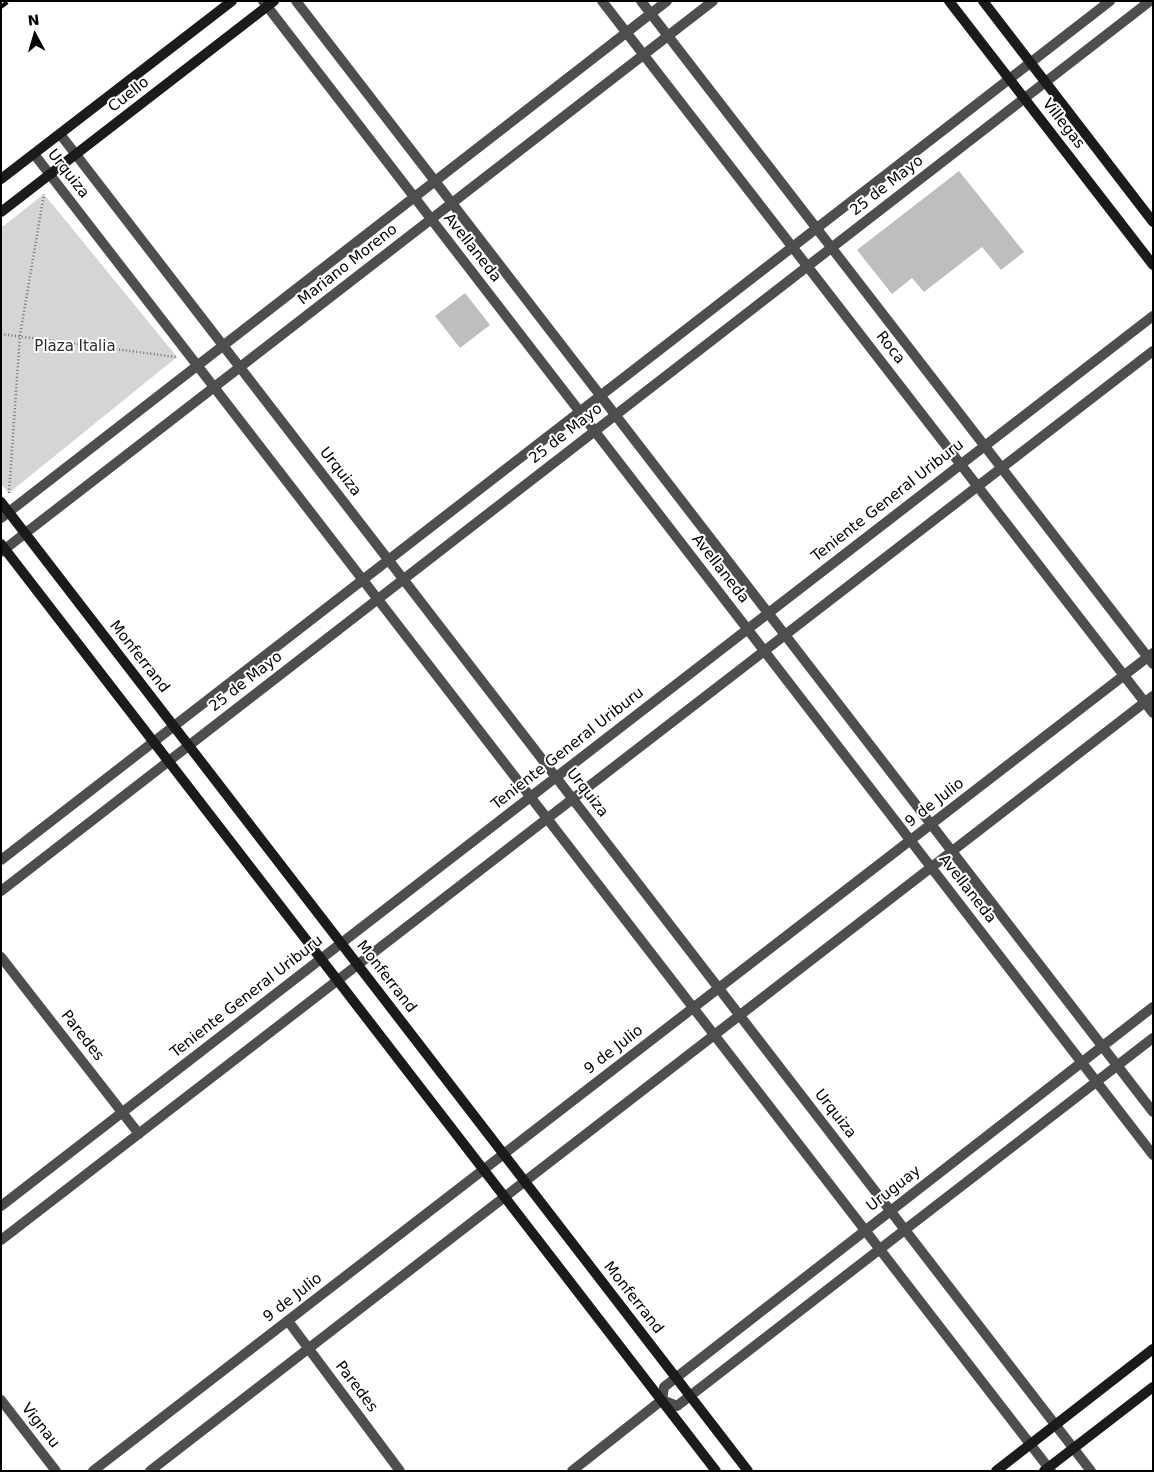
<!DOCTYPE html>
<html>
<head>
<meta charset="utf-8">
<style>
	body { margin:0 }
	#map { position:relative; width:1154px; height:1472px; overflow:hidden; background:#fff; font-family:"DejaVu Sans",sans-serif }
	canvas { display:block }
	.frame { position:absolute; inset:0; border:2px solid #000; pointer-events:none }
	.north { position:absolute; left:10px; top:10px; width:50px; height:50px; -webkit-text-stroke:4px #fff; paint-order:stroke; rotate:354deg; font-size:14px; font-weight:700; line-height:20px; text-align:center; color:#000 }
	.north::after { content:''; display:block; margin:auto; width:18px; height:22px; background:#000; clip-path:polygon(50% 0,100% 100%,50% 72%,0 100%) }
</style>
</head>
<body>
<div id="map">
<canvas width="1154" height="1472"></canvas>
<div class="frame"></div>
<div class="north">N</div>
</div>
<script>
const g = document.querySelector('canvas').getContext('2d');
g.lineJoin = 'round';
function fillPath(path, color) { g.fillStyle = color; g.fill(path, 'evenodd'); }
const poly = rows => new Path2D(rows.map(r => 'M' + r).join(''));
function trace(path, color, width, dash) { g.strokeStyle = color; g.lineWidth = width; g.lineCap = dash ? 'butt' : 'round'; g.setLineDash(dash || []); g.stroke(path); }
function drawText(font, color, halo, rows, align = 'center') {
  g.font = font + ' "DejaVu Sans",sans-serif'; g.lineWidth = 4; g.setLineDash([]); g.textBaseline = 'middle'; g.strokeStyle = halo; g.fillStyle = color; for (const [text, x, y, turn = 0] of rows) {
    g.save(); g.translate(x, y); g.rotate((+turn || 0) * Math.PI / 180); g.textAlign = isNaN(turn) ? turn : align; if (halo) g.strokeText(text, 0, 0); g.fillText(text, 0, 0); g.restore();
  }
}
const green = poly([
	[44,194,177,357,9,493,1,484,1,228]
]);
const building = poly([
	[959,171,1024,252,1001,270,982,247,924,292,912,278,892,294,857,250],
	[465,293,490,325,460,348,435,316]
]);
const path = poly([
	[1,334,176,357],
	[9,493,20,335,44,194]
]);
const street = poly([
	[263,1,1153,1155],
	[296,1,1153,1112],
	[602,1,1153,713],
	[641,1,1153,664],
	[60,134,1091,1471],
	[34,154,1051,1471],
	[1,518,667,1],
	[1,552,713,1],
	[1,860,1110,1],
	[1,891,1150,1],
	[1,957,139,1134],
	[1,1206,1153,316],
	[1,1240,1153,351],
	[288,1321,400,1471],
	[1,1400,56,1471],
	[662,1400,677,1406,1153,1038],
	[93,1471,1153,653],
	[150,1471,1153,696],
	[572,1471,662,1400,664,1387,1153,1007]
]);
const secondary = poly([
	[949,1,1153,265],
	[983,1,1153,222],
	[1,179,232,1],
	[1,212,274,1],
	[1,502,748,1471],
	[1,544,716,1471],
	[996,1471,1153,1349],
	[1044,1471,1153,1387]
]);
const rail = poly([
	[1,7,9,1]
]);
const streetNames = [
	["Cuello",129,95,-38],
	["Villegas",1063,124,52],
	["Urquiza",68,174,52],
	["25 de Mayo",887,186,-38],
	["Avellaneda",472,248,52],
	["Mariano Moreno",348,265,-38],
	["Roca",890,348,52],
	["25 de Mayo",566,434,-38],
	["Urquiza",340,472,52],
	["Teniente General Uriburu",888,501,-38],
	["Avellaneda",720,569,52],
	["Monferrand",139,657,52],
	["25 de Mayo",246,682,-38],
	["Teniente General Uriburu",568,749,-38],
	["Urquiza",587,793,52],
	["9 de Julio",935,803,-38],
	["Avellaneda",967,889,52],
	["Monferrand",386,977,52],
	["Teniente General Uriburu",247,997,-38],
	["Paredes",82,1036,52],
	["9 de Julio",614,1050,-38],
	["Urquiza",835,1114,52],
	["Uruguay",894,1189,-38],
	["9 de Julio",293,1298,-38],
	["Monferrand",633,1298,52],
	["Paredes",356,1387,53],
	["Vignau",40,1426,52]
];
const parkNames = [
	["Plaza Italia",75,347]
];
fillPath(green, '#d5d5d5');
fillPath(building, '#bebebe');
trace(path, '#707070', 2.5, [1, 2.5]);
trace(street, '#4e4e4e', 10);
trace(secondary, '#1b1b1b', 10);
trace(rail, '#000', 4, [8, 2.5, 1, 2.5]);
drawText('15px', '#000', '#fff', streetNames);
drawText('15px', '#2c2c2c', '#fff', parkNames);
</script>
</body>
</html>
